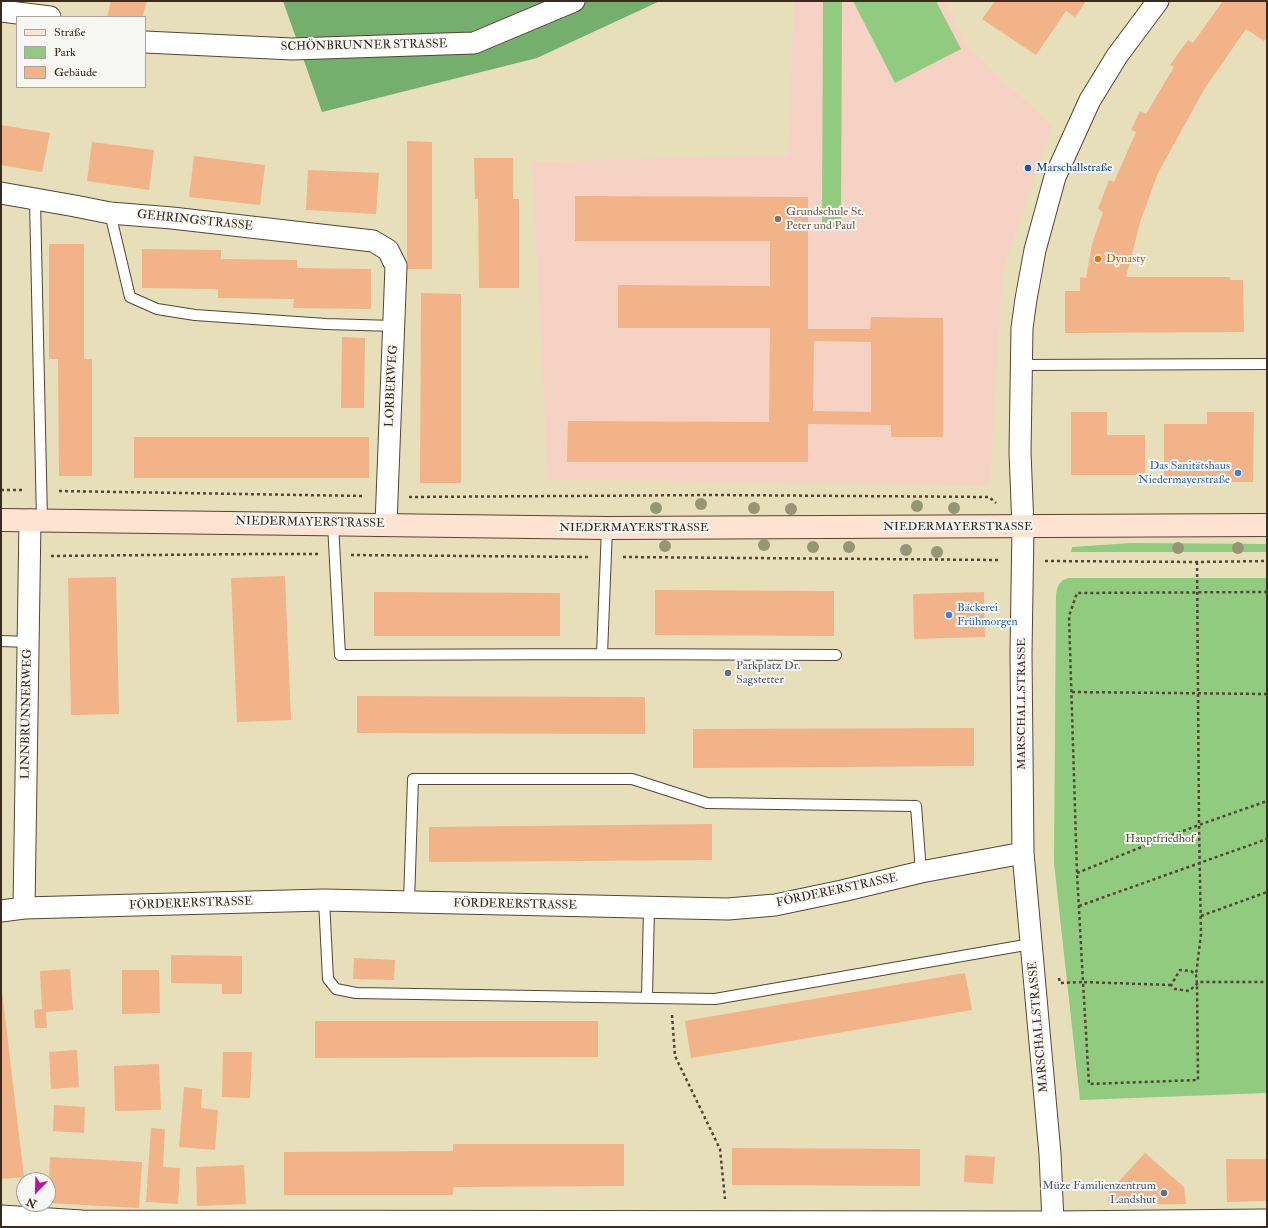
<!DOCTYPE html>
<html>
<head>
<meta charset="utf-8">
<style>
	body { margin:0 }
	#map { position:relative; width:1268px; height:1228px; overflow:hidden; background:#e7dfba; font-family:"IM FELL Double Pica",serif }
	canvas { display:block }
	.frame { position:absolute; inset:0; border:2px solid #3b2a1e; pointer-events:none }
	.legend { position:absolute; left:16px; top:16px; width:130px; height:72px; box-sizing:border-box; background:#f6f6f2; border:1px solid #aba49d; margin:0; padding:5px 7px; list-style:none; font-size:12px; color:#3b2a1e }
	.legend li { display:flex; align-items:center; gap:8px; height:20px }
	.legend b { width:20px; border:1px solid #aba49d }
	.north { position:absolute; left:16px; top:1172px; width:40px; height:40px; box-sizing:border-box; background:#f6f6f2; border:1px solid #aba49d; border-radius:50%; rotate:203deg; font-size:11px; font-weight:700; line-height:16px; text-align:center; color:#3b2a1e }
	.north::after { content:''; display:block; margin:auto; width:14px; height:18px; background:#b5179e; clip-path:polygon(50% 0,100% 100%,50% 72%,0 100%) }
</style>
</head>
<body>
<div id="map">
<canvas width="1268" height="1228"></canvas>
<div class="frame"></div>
<ul class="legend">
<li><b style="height:5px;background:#fee3d2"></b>Straße</li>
<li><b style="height:11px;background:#91cb80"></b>Park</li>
<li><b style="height:11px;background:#f1b387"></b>Gebäude</li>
</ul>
<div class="north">N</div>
</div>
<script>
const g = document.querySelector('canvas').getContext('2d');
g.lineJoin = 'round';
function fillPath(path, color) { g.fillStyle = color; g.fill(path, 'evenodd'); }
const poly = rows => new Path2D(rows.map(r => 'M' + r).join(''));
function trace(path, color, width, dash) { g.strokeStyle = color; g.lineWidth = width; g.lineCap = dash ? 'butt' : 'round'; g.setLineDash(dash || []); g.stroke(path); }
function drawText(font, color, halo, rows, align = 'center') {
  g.font = font + ' "IM FELL Double Pica",serif'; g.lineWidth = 4; g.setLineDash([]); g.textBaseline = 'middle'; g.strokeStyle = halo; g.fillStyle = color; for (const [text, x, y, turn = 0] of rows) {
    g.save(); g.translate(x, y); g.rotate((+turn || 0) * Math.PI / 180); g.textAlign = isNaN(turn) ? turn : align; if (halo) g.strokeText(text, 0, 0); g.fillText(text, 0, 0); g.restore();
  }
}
const built = poly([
	[794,1,945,1,967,46,1052,126,1002,275,990,486,548,479,532,162,788,155]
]);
const green = poly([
	[823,1,842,1,841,228,822,228],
	[853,1,936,1,961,49,895,83],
	[1131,543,1267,544,1267,552,1071,552,1072,547],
	[1069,578,1267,578,1267,1093,1080,1100,1054,863,1056,595,1057,589,1059,584,1063,580]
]);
const forest = poly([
	[283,1,660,1,537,58,322,112]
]);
const building = poly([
	[111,1,147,1,142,17,107,17],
	[995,1,1086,1,1075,17,1066,11,1036,55,982,19],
	[1223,1,1267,1,1267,37,1264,41,1246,29,1205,88,1158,173,1141,219,1126,277,1230,277,1230,280,1243,280,1244,332,1065,333,1065,291,1080,291,1080,277,1086,278,1092,244,1103,212,1098,209,1109,180,1114,182,1136,132,1131,130,1140,111,1146,114,1174,67,1170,65,1188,40,1193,43],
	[1,125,50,133,42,172,1,165],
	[407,141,432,142,432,269,407,269],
	[92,142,154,150,149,190,87,181],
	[194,156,265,165,260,205,189,197],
	[474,158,513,158,513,199,519,199,519,288,479,288,478,199,475,199],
	[308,170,379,173,376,214,306,210],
	[575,196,808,197,808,329,870,329,871,317,943,318,943,437,891,437,891,425,808,424,808,462,567,462,568,421,769,422,770,328,618,328,618,285,770,286,770,241,575,241],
	[814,341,871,342,871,412,813,411],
	[49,244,84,244,84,359,92,359,92,476,59,476,58,359,49,359],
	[142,249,221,250,221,259,297,260,297,268,371,269,371,309,293,308,294,299,218,298,218,289,142,288],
	[421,293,461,294,461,483,420,483],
	[342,337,365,338,364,408,341,408],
	[1071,412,1107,412,1107,435,1145,435,1145,475,1071,475],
	[1207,412,1254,412,1253,482,1164,482,1164,424,1207,424],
	[134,437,369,437,369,478,134,478],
	[285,576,291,720,237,722,231,578],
	[116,577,119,714,71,715,68,578],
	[655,590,834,591,834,636,655,635],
	[374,592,560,593,560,636,374,636],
	[984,592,985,637,914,639,913,594],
	[357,696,645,697,645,734,357,733],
	[974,728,974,766,693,768,693,729],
	[712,824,712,860,429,862,429,827],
	[171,955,242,956,242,994,222,994,222,984,171,983],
	[354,958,395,960,394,980,353,979],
	[70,969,73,1010,46,1012,47,1028,35,1028,34,1010,42,1009,40,971],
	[122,970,159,970,160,1013,122,1014],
	[965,973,972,1010,691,1058,685,1021],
	[1,983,24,1177,1,1179],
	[315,1021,598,1021,598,1057,315,1058],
	[77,1050,79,1087,51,1089,49,1052],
	[223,1052,252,1052,250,1098,222,1097],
	[159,1064,161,1110,115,1111,114,1066],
	[184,1087,202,1089,201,1108,218,1110,215,1150,179,1147],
	[54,1105,85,1107,84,1133,53,1131],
	[151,1128,165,1129,163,1167,180,1168,178,1204,146,1202],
	[453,1144,624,1144,624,1186,453,1187,453,1195,284,1195,284,1152,453,1151],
	[732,1148,920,1149,920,1186,732,1185],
	[1145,1153,1184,1187,1186,1204,1108,1205,1109,1192],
	[965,1155,995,1157,993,1184,964,1182],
	[50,1157,142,1162,139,1208,48,1203],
	[1226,1159,1267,1159,1267,1201,1227,1202],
	[244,1165,246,1204,197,1206,196,1167]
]);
const path = poly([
	[1,490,24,490],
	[59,491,364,496],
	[409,497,715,495,989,497,996,503],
	[351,555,588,557],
	[51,556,256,554,318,554],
	[623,557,1000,560],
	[1045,561,1197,562,1267,561],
	[1197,562,1199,825,1267,801],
	[1072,692,1267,694],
	[1077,873,1159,840,1199,825,1201,934,1196,975],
	[1079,906,1267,839],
	[1201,916,1267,892],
	[1059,978,1060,983,1083,982,1089,1084,1198,1080,1197,984,1196,975,1191,971,1180,970,1171,985,1175,989,1189,991,1197,984,1199,982,1267,982],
	[1171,985,1083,982,1077,873,1069,616,1077,593,1267,592],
	[672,1015,675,1056,720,1149,725,1199]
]);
const service = poly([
	[35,200,42,520],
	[110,213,130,297,157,309,195,315,326,324,394,326],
	[1021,365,1267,364],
	[333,524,340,655,602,654],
	[607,528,602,654,836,655],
	[1,641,28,642],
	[324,900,328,979,336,989,356,993,715,999,1031,944],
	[409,902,413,779,632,779,707,803,916,806,921,872],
	[647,997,649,908]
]);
const minor = poly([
	[1,11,50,17],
	[145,42,292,49,474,43,574,1],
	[1,193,75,206,110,213,172,218,373,241,388,250,396,266,386,524],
	[24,908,30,520],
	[1,911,24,908,324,900,728,909,775,905,842,891,921,872,1023,853],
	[1,1216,82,1221,1053,1222,1267,1220],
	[1053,1222,1050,1154,1023,853,1021,653,1023,527,1020,452,1022,328,1026,299,1035,250,1055,177,1090,100,1117,56,1158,1]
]);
const secondary = poly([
	[1,520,607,528,1267,525]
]);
const trees = [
	[701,504],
	[917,506],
	[656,508],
	[754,508],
	[954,508],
	[791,509],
	[764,545],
	[665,546],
	[813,547],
	[849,547],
	[1178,548],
	[1238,548],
	[906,550],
	[937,552]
];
const markers = [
	[1028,168,4,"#1a4fb4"],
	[778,219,4,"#8d6e63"],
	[1098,259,4,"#e8710a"],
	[1238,473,4,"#3f7fe0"],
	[949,615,4,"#3f7fe0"],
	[728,673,4,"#5c6f8a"],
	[1164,1193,4,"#5c6f8a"]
];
const streetNames = [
	["SCHÖNBRUNNER STRASSE",364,46,-1],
	["GEHRINGSTRASSE",195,221,6],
	["LORBERWEG",392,386,-87],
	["NIEDERMAYERSTRASSE",310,523,1],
	["NIEDERMAYERSTRASSE",958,527],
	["NIEDERMAYERSTRASSE",634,528],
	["MARSCHALLSTRASSE",1022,704,-90],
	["LINNBRUNNERWEG",27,714,-89],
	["FÖRDERERSTRASSE",837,891,-12],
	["FÖRDERERSTRASSE",191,904,-2],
	["FÖRDERERSTRASSE",515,905,1],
	["MARSCHALLSTRASSE",1039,1027,-95]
];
const transitNames = [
	["Marschallstraße",1036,168]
];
const educationNames = [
	["Grundschule St.",786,212],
	["Peter und Paul",786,226]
];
const foodNames = [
	["Dynasty",1106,259]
];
const shopNames = [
	["Das Sanitätshaus",1230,466],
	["Niedermayerstraße",1230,480],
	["Bäckerei",957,608,"left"],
	["Frühmorgen",957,622,"left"]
];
const serviceNames = [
	["Parkplatz Dr.",736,666],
	["Sagstetter",736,680],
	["Müze Familienzentrum",1156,1186,"right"],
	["Landshut",1156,1200,"right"]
];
const parkNames = [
	["Hauptfriedhof",1160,839]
];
fillPath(built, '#f6d2c4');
fillPath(green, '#91cb80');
fillPath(forest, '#74af6e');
fillPath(building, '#f1b387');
trace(service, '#554535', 12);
trace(minor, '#554535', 23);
trace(secondary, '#554535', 24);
trace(path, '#554535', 2.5, [3, 3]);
trace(service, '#fff', 10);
trace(minor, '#fff', 21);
trace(secondary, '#fee3d2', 22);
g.fillStyle = '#979674';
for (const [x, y] of trees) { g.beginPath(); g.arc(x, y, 6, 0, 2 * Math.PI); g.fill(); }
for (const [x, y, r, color] of markers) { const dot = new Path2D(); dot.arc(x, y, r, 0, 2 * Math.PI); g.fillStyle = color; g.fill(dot); trace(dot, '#f6f6f2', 1.5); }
drawText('12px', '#3b2a1e', '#f6f6f2', streetNames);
drawText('12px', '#164399', '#f6f6f2', transitNames, 'left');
drawText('12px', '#785e54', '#f6f6f2', educationNames, 'left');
drawText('12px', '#c56008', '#f6f6f2', foodNames, 'left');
drawText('12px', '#366cbe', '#f6f6f2', shopNames, 'right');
drawText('12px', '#4e5e75', '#f6f6f2', serviceNames, 'left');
drawText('12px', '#555a3b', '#f6f6f2', parkNames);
</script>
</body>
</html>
